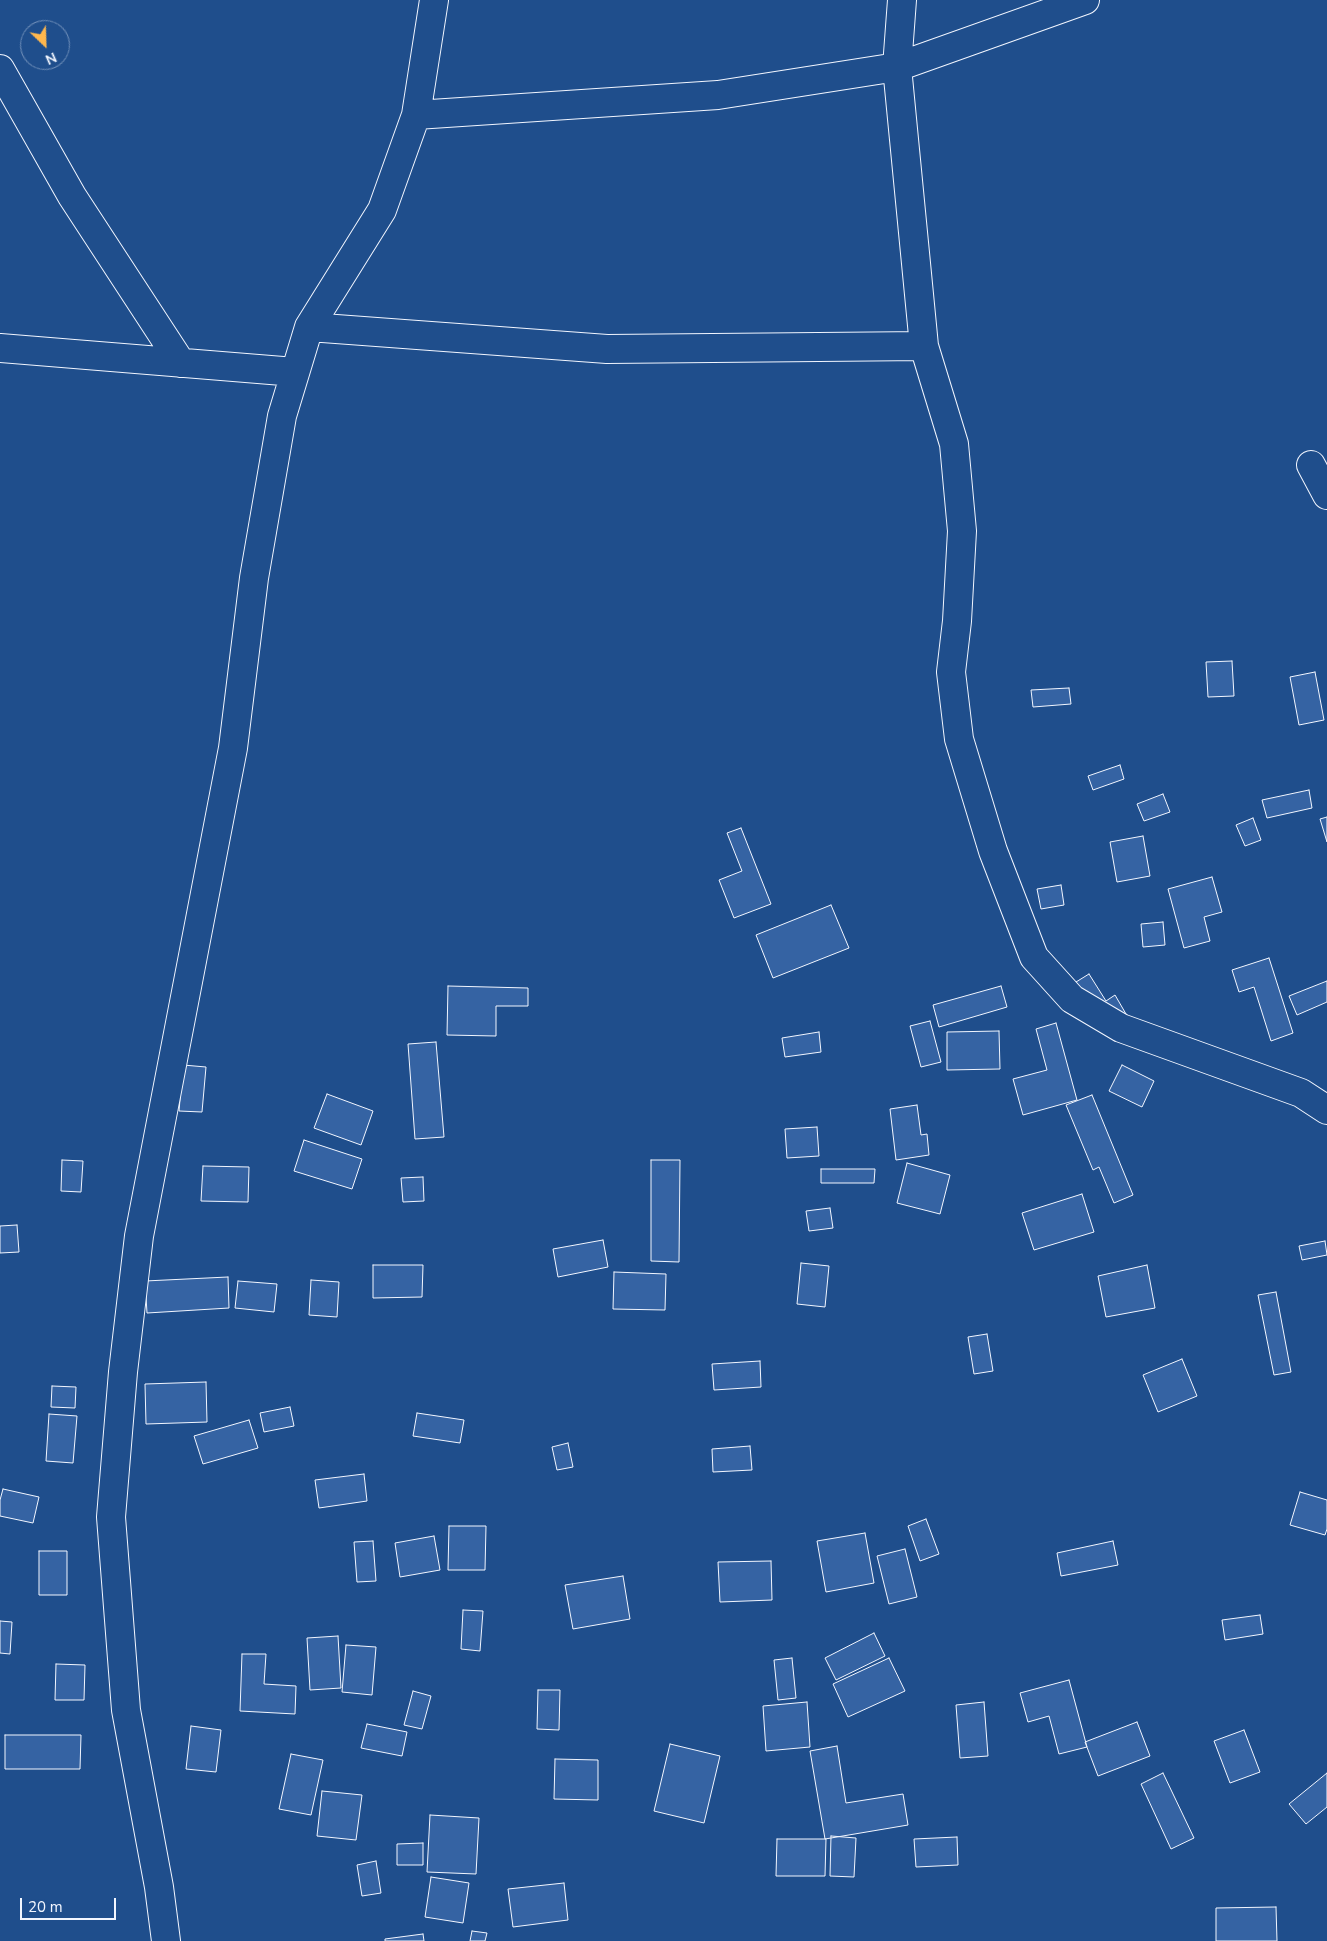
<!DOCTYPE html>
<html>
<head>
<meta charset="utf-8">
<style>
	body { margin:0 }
	#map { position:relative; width:1327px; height:1941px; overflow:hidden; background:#1f4e8c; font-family:"Nunito Sans",sans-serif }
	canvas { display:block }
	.north { position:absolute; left:20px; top:20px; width:50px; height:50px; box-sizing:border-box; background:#1f4e8c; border:1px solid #7391ba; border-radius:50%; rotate:156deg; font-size:14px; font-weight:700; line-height:20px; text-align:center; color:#f2f6ff }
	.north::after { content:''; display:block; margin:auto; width:18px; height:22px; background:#ffb74d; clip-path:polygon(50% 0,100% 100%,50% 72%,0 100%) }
	.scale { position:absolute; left:20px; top:1898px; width:96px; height:22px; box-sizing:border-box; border:2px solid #f2f6ff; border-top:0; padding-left:6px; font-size:15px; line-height:18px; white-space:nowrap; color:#f2f6ff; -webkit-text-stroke:4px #1f4e8c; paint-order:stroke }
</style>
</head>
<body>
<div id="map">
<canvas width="1327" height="1941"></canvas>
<div class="north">N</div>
<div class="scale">20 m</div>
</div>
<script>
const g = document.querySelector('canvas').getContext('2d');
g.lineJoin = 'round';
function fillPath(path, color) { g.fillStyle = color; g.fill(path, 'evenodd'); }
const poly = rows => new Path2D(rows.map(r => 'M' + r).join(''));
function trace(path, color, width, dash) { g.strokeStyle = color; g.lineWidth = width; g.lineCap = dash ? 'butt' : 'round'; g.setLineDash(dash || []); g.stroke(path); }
const building = poly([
	[1232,661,1234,696,1208,697,1206,662,1232,661],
	[1315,672,1324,720,1299,725,1290,677,1315,672],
	[1069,688,1071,704,1033,707,1031,690,1069,688],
	[1120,765,1124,779,1093,790,1088,776,1120,765],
	[1309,790,1312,808,1267,818,1262,800,1309,790],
	[1163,794,1170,812,1144,821,1137,804,1163,794],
	[1327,817,1327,842,1320,819,1327,817],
	[1253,818,1261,840,1245,846,1236,825,1253,818],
	[741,828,771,904,734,918,719,880,742,871,727,833,741,828],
	[1143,836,1150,876,1117,882,1110,842,1143,836],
	[1212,877,1222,912,1204,917,1210,941,1184,948,1168,889,1212,877],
	[1061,885,1064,905,1041,909,1037,889,1061,885],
	[831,905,849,948,773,978,756,935,831,905],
	[1163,922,1165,945,1143,947,1141,924,1163,922],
	[1269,958,1293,1033,1271,1041,1254,987,1239,992,1232,970,1269,958],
	[1089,974,1106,1001,1115,995,1126,1014,1104,1028,1076,982,1089,974],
	[1327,981,1327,1002,1297,1015,1289,996,1327,981],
	[448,986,528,988,528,1006,496,1006,496,1036,447,1035,448,986],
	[1001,986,1007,1007,939,1027,933,1005,1001,986],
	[930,1021,941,1062,921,1067,910,1026,930,1021],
	[1056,1023,1077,1100,1023,1115,1013,1079,1047,1070,1036,1029,1056,1023],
	[999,1031,1000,1069,947,1070,947,1032,999,1031],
	[819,1032,821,1052,785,1057,782,1038,819,1032],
	[436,1042,444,1137,415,1139,408,1044,436,1042],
	[183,1065,206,1067,202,1112,179,1111,183,1065],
	[1122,1065,1154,1081,1142,1107,1109,1091,1122,1065],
	[327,1094,373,1111,361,1145,314,1128,327,1094],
	[1092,1095,1133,1195,1114,1203,1099,1167,1093,1170,1066,1105,1092,1095],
	[917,1105,921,1135,927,1134,929,1155,896,1160,890,1109,917,1105],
	[817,1127,819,1156,787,1158,785,1129,817,1127],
	[304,1140,362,1159,352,1189,294,1171,304,1140],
	[62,1160,83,1161,81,1192,61,1191,62,1160],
	[651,1160,680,1160,679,1262,651,1261,651,1160],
	[907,1163,950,1175,940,1214,897,1203,907,1163],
	[203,1166,249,1167,248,1202,201,1201,203,1166],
	[821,1169,875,1169,874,1183,821,1183,821,1169],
	[423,1177,424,1201,403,1202,401,1178,423,1177],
	[1082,1194,1094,1232,1034,1250,1022,1213,1082,1194],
	[830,1208,833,1228,809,1231,806,1211,830,1208],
	[17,1225,19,1252,0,1253,0,1226,17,1225],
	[603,1240,608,1267,558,1277,553,1249,603,1240],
	[1325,1241,1327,1255,1302,1260,1299,1246,1325,1241],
	[801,1263,829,1266,825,1307,797,1304,801,1263],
	[373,1265,423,1265,422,1297,373,1298,373,1265],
	[1147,1265,1155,1308,1106,1317,1098,1276,1147,1265],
	[614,1272,666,1274,665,1310,613,1309,614,1272],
	[228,1277,229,1308,147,1313,145,1281,228,1277],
	[311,1280,339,1282,337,1317,309,1315,311,1280],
	[238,1281,277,1284,274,1312,235,1308,238,1281],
	[1276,1292,1291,1372,1274,1375,1258,1295,1276,1292],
	[987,1334,993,1371,974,1374,968,1337,987,1334],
	[1182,1359,1197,1396,1158,1412,1143,1375,1182,1359],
	[760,1361,761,1387,714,1390,712,1364,760,1361],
	[206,1382,207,1422,146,1424,145,1384,206,1382],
	[52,1386,76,1387,75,1408,51,1407,52,1386],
	[290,1407,294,1426,264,1432,260,1413,290,1407],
	[417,1413,464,1420,460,1443,413,1436,417,1413],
	[49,1414,77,1416,73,1463,46,1461,49,1414],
	[249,1420,258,1448,203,1464,194,1436,249,1420],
	[568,1443,573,1467,557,1470,552,1447,568,1443],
	[750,1446,752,1470,713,1472,712,1449,750,1446],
	[364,1474,367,1501,319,1508,315,1480,364,1474],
	[3,1489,39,1497,33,1523,0,1516,0,1500,3,1489],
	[1300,1492,1327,1500,1327,1529,1325,1535,1290,1525,1300,1492],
	[926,1519,939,1554,920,1561,908,1526,926,1519],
	[449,1526,486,1526,485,1570,448,1570,449,1526],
	[865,1533,874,1583,826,1592,817,1541,865,1533],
	[434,1536,440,1570,400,1577,395,1543,434,1536],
	[373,1541,376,1581,357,1582,354,1542,373,1541],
	[1113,1541,1118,1565,1061,1576,1057,1553,1113,1541],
	[905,1549,917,1597,889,1604,877,1556,905,1549],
	[39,1551,67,1551,67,1595,39,1595,39,1551],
	[771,1561,772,1600,720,1602,718,1562,771,1561],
	[623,1576,630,1619,573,1629,565,1585,623,1576],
	[463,1610,483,1611,480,1651,461,1649,463,1610],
	[1260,1615,1263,1634,1225,1640,1222,1620,1260,1615],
	[0,1621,12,1622,10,1654,0,1653,0,1621],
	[874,1633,885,1656,836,1680,825,1658,874,1633],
	[338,1636,341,1688,310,1690,307,1638,338,1636],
	[346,1645,376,1647,372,1695,342,1692,346,1645],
	[242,1654,266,1654,264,1684,296,1686,295,1714,240,1711,242,1654],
	[792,1658,796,1698,778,1700,774,1660,792,1658],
	[889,1658,905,1691,848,1717,833,1684,889,1658],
	[56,1664,85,1665,84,1700,55,1700,56,1664],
	[1069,1680,1087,1747,1059,1754,1049,1716,1028,1722,1020,1693,1069,1680],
	[538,1690,560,1690,559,1730,537,1729,538,1690],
	[413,1691,431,1696,422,1729,404,1725,413,1691],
	[807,1702,810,1747,766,1751,763,1706,807,1702],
	[984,1702,988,1756,960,1758,956,1705,984,1702],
	[1137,1722,1150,1756,1098,1776,1085,1742,1137,1722],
	[367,1724,407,1732,402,1756,361,1748,367,1724],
	[191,1726,221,1730,216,1772,186,1769,191,1726],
	[1244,1730,1260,1772,1230,1783,1214,1741,1244,1730],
	[5,1735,81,1735,80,1769,5,1769,5,1735],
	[670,1744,720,1756,704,1823,654,1811,670,1744],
	[837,1746,846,1803,903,1794,908,1825,825,1839,810,1751,837,1746],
	[291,1754,323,1760,311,1815,279,1809,291,1754],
	[555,1759,598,1760,598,1800,554,1799,555,1759],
	[1163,1773,1194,1838,1171,1849,1141,1784,1163,1773],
	[1327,1773,1327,1807,1306,1824,1289,1804,1327,1773],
	[322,1791,362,1795,356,1840,317,1836,322,1791],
	[430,1815,479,1818,476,1874,427,1872,430,1815],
	[831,1836,856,1838,854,1877,830,1876,831,1836],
	[957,1837,958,1865,916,1867,914,1839,957,1837],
	[777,1839,826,1839,825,1876,776,1876,777,1839],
	[423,1843,423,1865,397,1865,397,1844,423,1843],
	[376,1861,381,1893,362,1896,357,1865,376,1861],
	[431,1877,469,1883,463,1923,425,1917,431,1877],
	[564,1883,568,1920,513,1927,508,1889,564,1883],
	[1276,1907,1277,1941,1216,1941,1216,1908,1276,1907],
	[472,1931,487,1933,485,1941,470,1941,472,1931],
	[423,1934,424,1941,385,1941,385,1939,423,1934]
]);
const street = poly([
	[902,0,897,67,924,346,954,444,962,531,957,621,951,672,959,739,993,851,1034,957,1072,999,1121,1028,1301,1093,1327,1110],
	[0,69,72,196,181,363],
	[416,115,718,95,897,67,1085,0],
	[309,327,607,349,924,346],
	[0,348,295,372],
	[1311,465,1327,495],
	[166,1941,159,1887,126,1710,111,1517,123,1372,139,1236,233,748,254,578,282,416,309,327,382,210,416,115,434,0]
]);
fillPath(building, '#3563a3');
trace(building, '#f2f6ff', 1);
trace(street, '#f2f6ff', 30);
trace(street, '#1f4e8c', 28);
</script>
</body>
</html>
